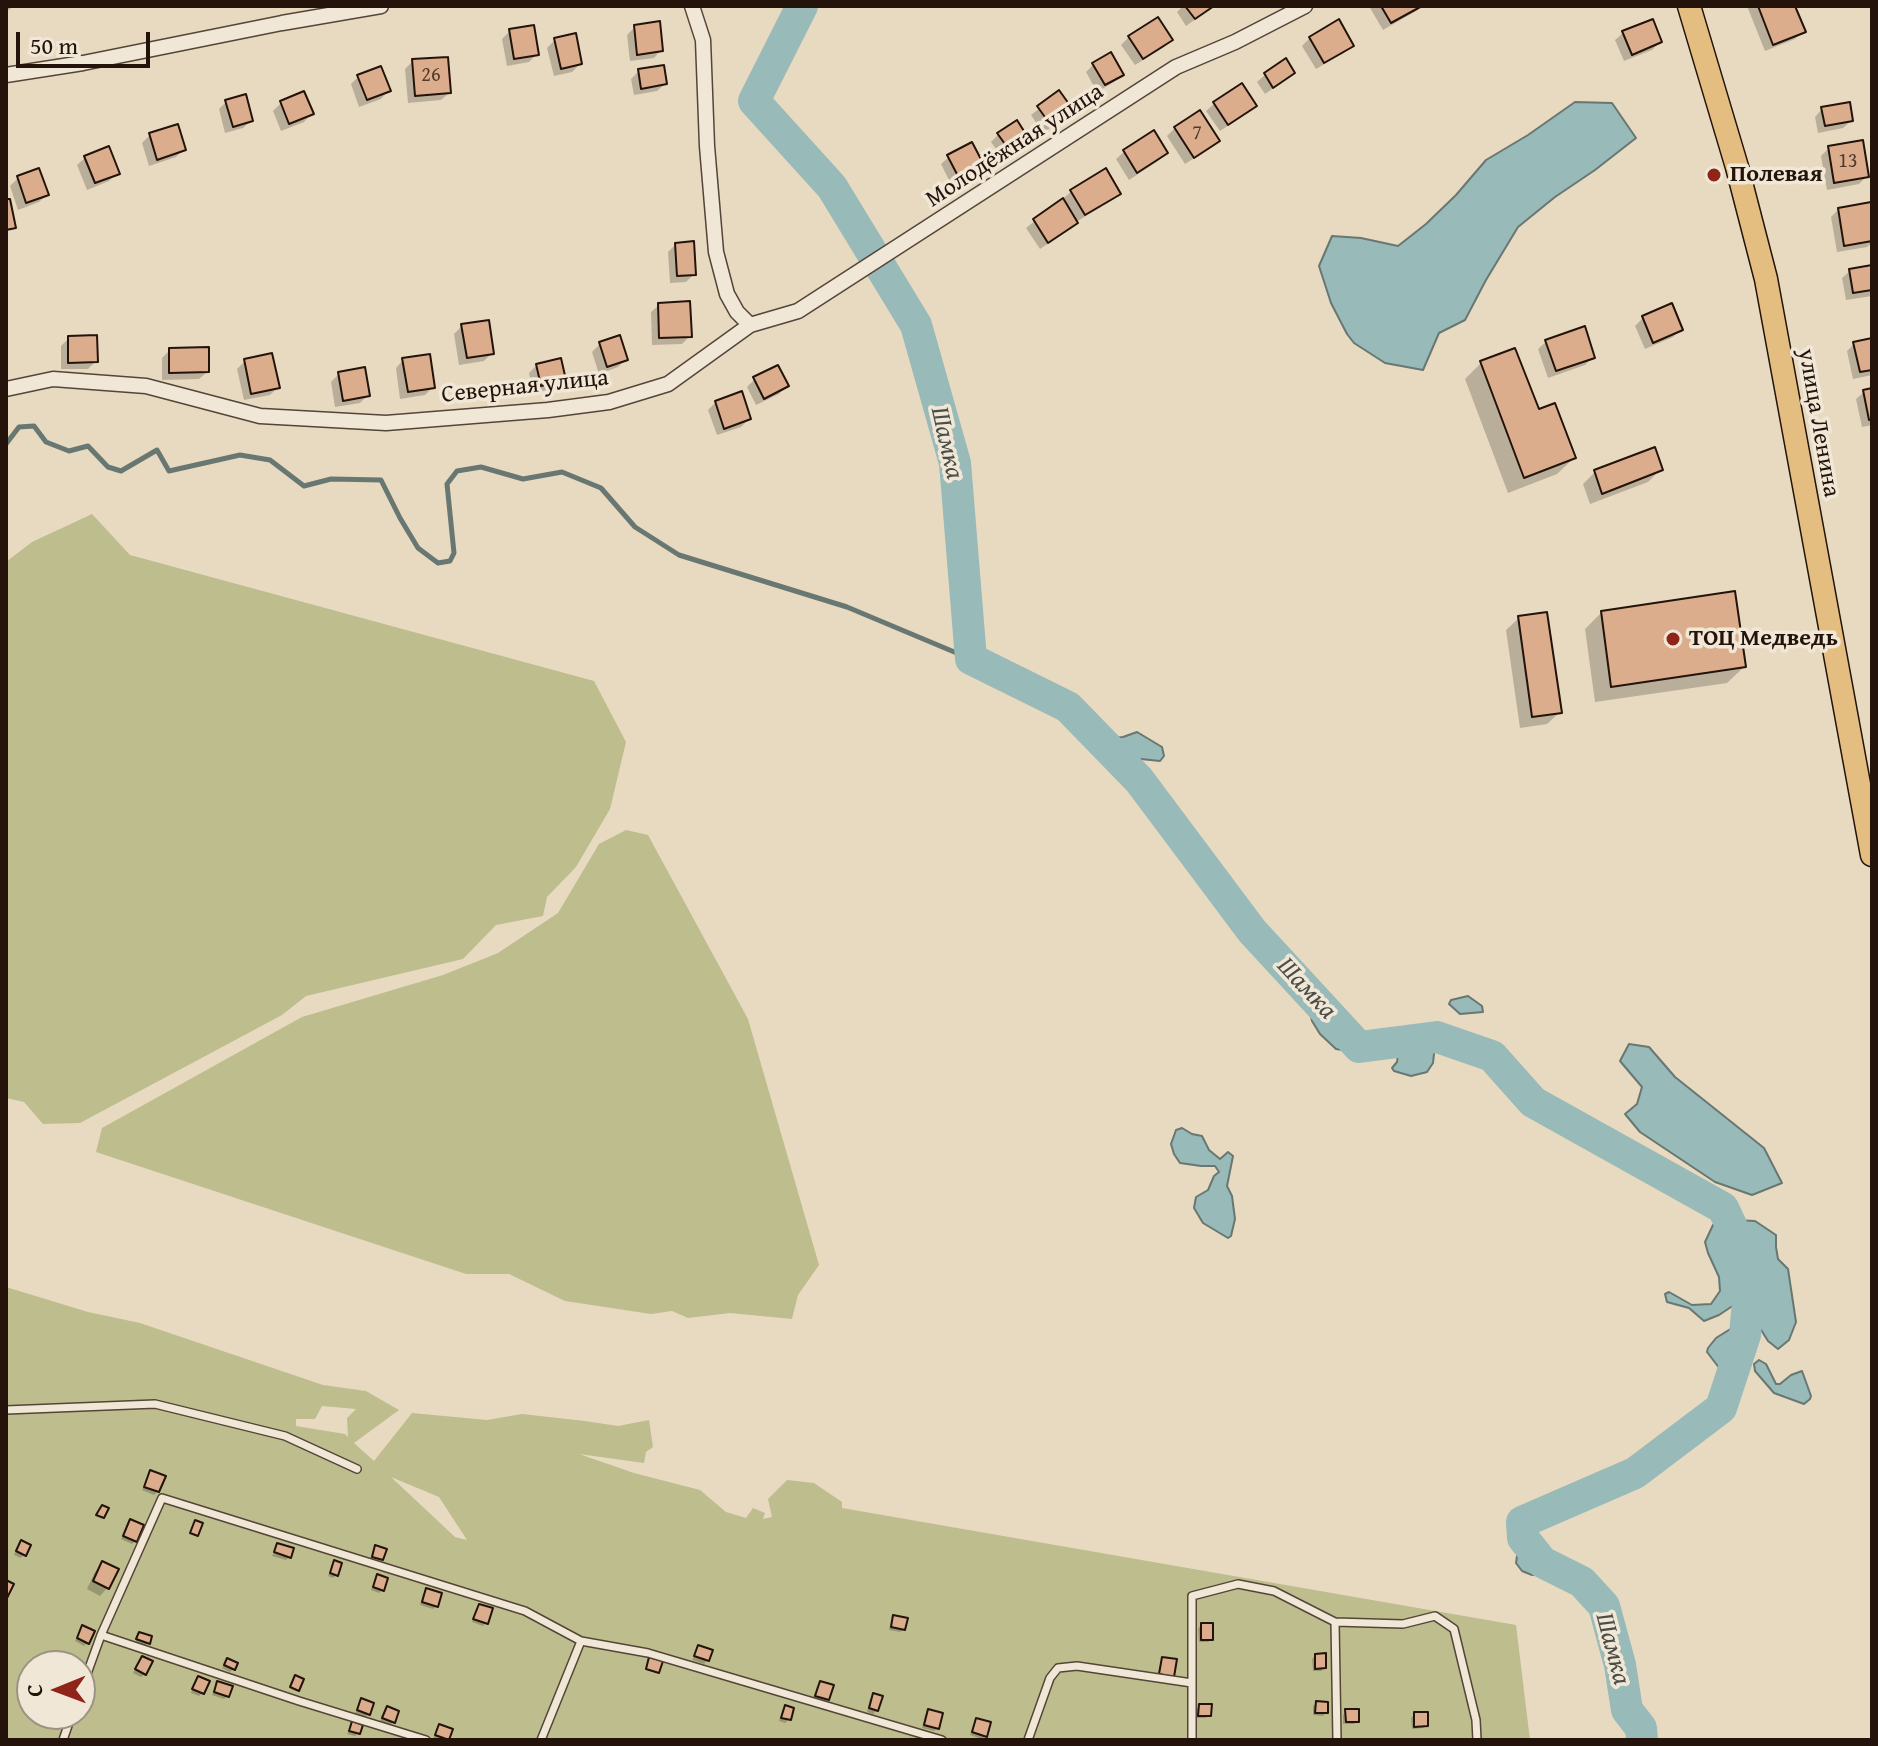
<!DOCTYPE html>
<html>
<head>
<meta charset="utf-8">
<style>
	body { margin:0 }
	#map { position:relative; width:1878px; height:1746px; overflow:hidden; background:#e8dac0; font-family:"Gentium Book Plus",serif }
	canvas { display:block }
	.frame { position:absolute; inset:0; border:8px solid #23130a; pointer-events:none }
	.north { position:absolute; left:16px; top:1650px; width:80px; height:80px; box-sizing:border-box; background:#f0e7d6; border:2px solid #9e9284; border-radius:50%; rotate:269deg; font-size:22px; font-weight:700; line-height:32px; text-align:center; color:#23130a }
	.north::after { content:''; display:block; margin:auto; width:28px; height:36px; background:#8f2418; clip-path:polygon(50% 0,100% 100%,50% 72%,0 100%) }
	.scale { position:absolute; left:16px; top:32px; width:134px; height:36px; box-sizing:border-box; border:4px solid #23130a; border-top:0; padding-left:10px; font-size:24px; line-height:28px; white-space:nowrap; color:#23130a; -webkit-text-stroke:6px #f0e7d6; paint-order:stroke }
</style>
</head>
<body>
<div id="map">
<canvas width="1878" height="1746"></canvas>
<div class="frame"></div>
<div class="north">С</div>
<div class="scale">50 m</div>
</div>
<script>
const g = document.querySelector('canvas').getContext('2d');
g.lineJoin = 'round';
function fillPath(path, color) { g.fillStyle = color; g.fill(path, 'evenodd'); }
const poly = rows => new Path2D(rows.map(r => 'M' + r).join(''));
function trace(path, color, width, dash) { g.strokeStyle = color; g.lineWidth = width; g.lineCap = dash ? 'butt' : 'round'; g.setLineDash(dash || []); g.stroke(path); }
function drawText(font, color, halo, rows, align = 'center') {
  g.font = font + ' "Gentium Book Plus",serif'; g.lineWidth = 7; g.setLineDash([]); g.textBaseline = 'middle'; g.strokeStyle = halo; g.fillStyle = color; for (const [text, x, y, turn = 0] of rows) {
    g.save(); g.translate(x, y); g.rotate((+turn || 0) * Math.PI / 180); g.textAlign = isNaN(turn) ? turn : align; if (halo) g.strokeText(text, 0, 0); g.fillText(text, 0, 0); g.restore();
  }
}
const green = poly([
	[92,514,130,555,594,681,626,742,610,809,576,867,547,897,543,916,496,925,463,959,306,996,282,1015,80,1123,43,1124,24,1102,6,1098,6,562,32,542],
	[626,830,648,835,748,1019,819,1265,798,1295,792,1319,730,1313,688,1318,672,1311,651,1314,565,1301,509,1274,466,1274,96,1152,102,1128,302,1017,443,975,498,953,558,913,599,844],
	[6,1287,88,1312,140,1323,323,1385,366,1391,399,1410,354,1443,374,1461,412,1413,487,1420,522,1414,585,1421,618,1426,649,1420,653,1447,646,1452,644,1463,579,1454,634,1473,700,1490,726,1512,746,1518,753,1508,765,1513,763,1519,772,1517,768,1499,787,1480,814,1483,842,1502,842,1508,1516,1625,1530,1740,6,1740],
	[322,1406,356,1409,347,1418,348,1437,345,1434,296,1426,296,1419,315,1419],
	[391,1477,439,1497,467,1540,455,1537],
	[32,1666,80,1666,80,1714,32,1714]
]);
const water = poly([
	[1575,102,1612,103,1636,138,1595,170,1555,197,1518,227,1486,280,1465,320,1439,333,1423,370,1385,363,1354,343,1347,334,1331,303,1319,266,1332,236,1361,238,1398,246,1426,224,1456,195,1486,160,1528,135,1575,102],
	[1137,732,1162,747,1164,756,1160,761,1131,758,1117,746,1110,747,1105,752,1101,752,1096,746,1095,743,1105,738,1123,737,1137,732],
	[1468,996,1482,1006,1483,1012,1460,1014,1449,1004,1451,1000,1468,996],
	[1313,1002,1320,1002,1330,1016,1334,1031,1350,1045,1352,1048,1349,1051,1336,1049,1320,1034,1312,1021,1309,1007,1310,1004,1313,1002],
	[1629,1044,1649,1047,1675,1077,1764,1148,1782,1183,1752,1195,1715,1182,1640,1132,1625,1114,1637,1104,1642,1087,1620,1061,1629,1044],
	[1435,1045,1433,1063,1427,1072,1411,1076,1394,1071,1392,1068,1397,1062,1398,1054,1416,1054,1435,1045],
	[1182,1128,1192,1134,1202,1136,1209,1150,1220,1159,1228,1152,1233,1156,1227,1186,1232,1196,1235,1219,1231,1236,1228,1238,1203,1223,1194,1208,1196,1197,1208,1190,1214,1176,1219,1172,1215,1166,1201,1166,1180,1163,1174,1154,1171,1144,1176,1130,1182,1128],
	[1735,1220,1755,1221,1776,1235,1776,1247,1778,1259,1788,1269,1796,1322,1789,1340,1778,1349,1768,1341,1753,1317,1742,1303,1734,1305,1719,1315,1704,1321,1689,1308,1667,1302,1665,1294,1669,1292,1692,1305,1711,1304,1720,1291,1719,1277,1708,1253,1705,1242,1713,1225,1735,1220],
	[1732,1328,1736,1328,1739,1352,1747,1360,1747,1363,1741,1373,1734,1374,1720,1369,1707,1352,1708,1348,1716,1338,1732,1328],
	[1759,1360,1766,1364,1776,1384,1780,1384,1791,1375,1802,1371,1811,1396,1810,1399,1804,1404,1774,1393,1755,1371,1754,1364,1759,1360],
	[1527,1550,1531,1551,1536,1561,1542,1565,1550,1566,1562,1558,1576,1564,1583,1572,1586,1578,1585,1582,1564,1573,1532,1575,1522,1571,1516,1563,1517,1556,1527,1550]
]);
const shadow = poly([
	[6,6,14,6,6,12],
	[1183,6,1214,6,1186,26,1177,12],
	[1369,6,1421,6,1416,11,1383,30],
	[1747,6,1793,6,1803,32,1795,39,1765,51],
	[635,27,661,50,654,58,630,61,627,35],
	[510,31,537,54,529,62,507,66,502,39],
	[1623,33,1660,42,1652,50,1624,61,1615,40],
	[1129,37,1171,40,1163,48,1135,65,1121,45],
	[1310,38,1352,45,1344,53,1316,69,1302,46],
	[555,40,580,64,572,72,554,76,547,48],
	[413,61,449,93,441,100,408,103,405,69],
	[1093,65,1121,74,1114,82,1097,92,1086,72],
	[639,71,665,84,657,91,634,95,631,79],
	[1293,72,1285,80,1265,94,1257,82,1265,75],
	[359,76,388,91,381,99,359,107,351,84],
	[1059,93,1064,118,1043,133,1031,115],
	[303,94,311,114,304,122,281,131,273,111,281,103],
	[226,102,251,121,243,128,225,133,219,109],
	[1214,104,1255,105,1247,113,1220,131,1206,111],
	[1822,109,1851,121,1843,128,1818,133,1815,117],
	[1175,128,1217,141,1209,149,1185,164,1167,136],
	[1154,133,1166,153,1158,161,1129,180,1116,159,1124,152],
	[999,134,1026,138,1002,157,991,142],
	[150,135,184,149,176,157,149,166,142,143],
	[1829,148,1867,176,1859,184,1827,190,1821,156],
	[949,157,981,164,974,172,951,184,941,164],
	[85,158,117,173,109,181,87,190,77,165],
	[1715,172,1716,178,1708,182,1707,176],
	[18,178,47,195,39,202,18,210,10,186],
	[1071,192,1119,193,1111,201,1076,222,1068,230,1040,249,1026,228],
	[1869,205,1872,222,1872,243,1867,247,1837,252,1831,217,1839,209],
	[675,245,694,274,686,282,670,283,668,252],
	[1872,267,1872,296,1846,300,1842,278,1850,271],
	[659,305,690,336,682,344,652,345,651,312],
	[1643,318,1681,329,1673,337,1645,349,1635,326],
	[462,326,492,353,484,361,459,365,454,334],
	[619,337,626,359,618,367,599,374,592,352,600,344],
	[69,338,96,361,88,369,61,369,61,346],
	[1872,340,1872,375,1853,379,1847,351,1854,344],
	[1546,342,1593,357,1585,365,1548,378,1538,349],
	[170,350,207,372,199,379,162,380,162,358],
	[403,360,433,387,425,395,400,399,396,368],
	[245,361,278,387,270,395,244,400,237,369],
	[1482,362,1538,412,1574,458,1557,474,1508,493,1465,379],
	[537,365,563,380,556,388,533,393,529,373],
	[339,374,368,395,360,403,335,407,331,382],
	[755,379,786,386,779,394,756,405,747,387],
	[1872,390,1872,425,1862,427,1856,399,1864,392],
	[716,402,749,419,741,427,717,435,708,410],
	[1660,470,1648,482,1590,504,1583,484,1595,472],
	[1602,612,1744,667,1727,683,1595,702,1585,629],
	[1519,618,1560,712,1547,724,1520,728,1506,630],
	[151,1472,158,1491,154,1495,142,1490,148,1476],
	[128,1525,135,1541,132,1544,121,1539],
	[278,1545,289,1557,286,1560,272,1556],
	[18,1546,29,1546,21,1558,14,1555],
	[376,1547,382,1559,378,1563,370,1560,373,1550],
	[335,1562,336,1575,333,1578,328,1576,332,1566],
	[103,1564,107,1588,100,1596,87,1589,95,1572],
	[378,1576,382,1590,379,1593,371,1590,375,1580],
	[426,1590,436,1606,433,1609,420,1605,423,1594],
	[479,1606,486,1622,483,1626,472,1622,476,1609],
	[894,1617,904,1629,900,1632,889,1630,891,1621],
	[1201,1625,1211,1639,1208,1642,1199,1642,1198,1629],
	[83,1627,88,1642,84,1646,75,1641],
	[140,1634,148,1643,145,1646,135,1642],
	[699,1648,707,1660,704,1664,692,1660],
	[1315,1656,1324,1668,1321,1671,1313,1671,1312,1659],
	[142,1658,145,1674,141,1677,133,1673],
	[227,1660,233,1669,230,1672,222,1668],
	[195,1682,202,1693,199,1696,191,1693],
	[218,1683,228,1696,224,1699,212,1695,215,1687],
	[820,1683,828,1699,824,1703,813,1699,817,1686],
	[874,1696,877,1710,873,1714,867,1712,870,1699],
	[362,1701,369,1714,365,1717,355,1713],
	[1316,1703,1326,1712,1323,1716,1313,1715,1313,1706],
	[1200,1706,1209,1715,1206,1718,1196,1718,1196,1709],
	[786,1707,789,1719,785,1723,779,1721,782,1711],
	[388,1708,393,1722,390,1725,380,1721],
	[928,1711,937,1728,934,1731,922,1728,925,1715],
	[1346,1711,1357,1721,1354,1724,1343,1724,1343,1715],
	[1415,1714,1426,1725,1423,1728,1412,1729,1411,1718],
	[977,1720,985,1736,982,1739,970,1735,974,1723],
	[352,1723,358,1733,355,1736,347,1734],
	[439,1726,447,1739,446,1740,433,1739]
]);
const stream = poly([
	[6,444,19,427,34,426,46,442,69,451,88,446,108,467,121,471,157,450,169,471,240,455,270,460,304,486,331,479,381,480,400,518,418,548,438,563,450,561,454,553,447,484,457,471,481,467,523,479,562,472,601,488,635,527,679,555,847,607,971,659]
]);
const river = poly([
	[802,6,754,101,832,187,916,325,955,463,971,659,1068,707,1139,780,1252,931,1359,1047,1437,1037,1492,1056,1533,1102,1723,1208,1751,1268,1745,1335,1721,1408,1635,1473,1522,1522,1523,1538,1542,1562,1582,1582,1604,1606,1620,1665,1627,1710,1641,1728,1642,1740]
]);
const building = poly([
	[1185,6,1214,6,1195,19,1185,6],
	[1381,6,1422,6,1391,23,1381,6],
	[1758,6,1795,6,1806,32,1773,45,1758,6],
	[1158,17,1173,40,1143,59,1128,36,1158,17],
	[1339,19,1354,46,1324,63,1309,37,1339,19],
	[1653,19,1662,42,1632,55,1622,31,1653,19],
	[660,21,663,51,637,55,634,25,660,21],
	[534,25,539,55,514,59,509,29,534,25],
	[576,33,582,64,561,69,554,38,576,33],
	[1111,52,1124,75,1105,85,1092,63,1111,52],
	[448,57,451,93,415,96,412,59,448,57],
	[1286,58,1295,73,1273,88,1264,73,1286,58],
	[664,65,667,84,641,89,638,69,664,65],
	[381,66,391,91,367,100,357,75,381,66],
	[1242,83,1257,106,1228,125,1213,102,1242,83],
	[1059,90,1074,111,1052,127,1037,106,1059,90],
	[304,91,314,114,289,124,280,101,304,91],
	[246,94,253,121,233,127,225,100,246,94],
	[1850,102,1853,121,1825,126,1821,107,1850,102],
	[1200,110,1220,141,1194,158,1174,127,1200,110],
	[1017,120,1029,139,1010,151,997,133,1017,120],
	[178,124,186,150,157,160,149,133,178,124],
	[1154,130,1168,153,1137,173,1123,150,1154,130],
	[1863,140,1869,177,1834,183,1828,146,1863,140],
	[972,142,984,165,959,178,947,155,972,142],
	[109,146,120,174,95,183,84,156,109,146],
	[39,168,49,195,26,203,17,176,39,168],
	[1106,168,1121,194,1085,215,1070,190,1106,168],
	[1063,198,1078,223,1048,243,1033,219,1063,198],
	[6,199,10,199,16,228,6,230,6,199],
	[1871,202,1872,241,1844,246,1838,208,1871,202],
	[694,241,696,275,677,276,675,243,694,241],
	[1872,265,1872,290,1853,293,1849,269,1872,265],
	[690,301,692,337,659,338,658,303,690,301],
	[1672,303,1683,330,1653,343,1642,316,1672,303],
	[489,320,494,354,467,358,461,324,489,320],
	[1585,326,1595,358,1556,371,1545,340,1585,326],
	[97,335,98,362,68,363,68,336,97,335],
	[620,335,628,360,607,367,599,342,620,335],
	[1872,338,1872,370,1860,372,1853,342,1872,338],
	[209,347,209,372,169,373,169,348,209,347],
	[1515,348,1539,409,1555,403,1576,458,1524,478,1480,361,1515,348],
	[272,353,280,388,251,394,244,359,272,353],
	[430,354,435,388,408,392,402,358,430,354],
	[561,358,566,380,541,386,536,364,561,358],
	[778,365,789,386,764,399,753,377,778,365],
	[365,367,370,396,343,401,338,372,365,367],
	[1872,388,1872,419,1869,420,1863,390,1872,388],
	[742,391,751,419,724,429,715,401,742,391],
	[1655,447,1663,470,1602,494,1594,470,1655,447],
	[1735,591,1746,667,1611,687,1601,611,1735,591],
	[1547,612,1562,713,1532,717,1518,616,1547,612],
	[150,1470,166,1476,159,1492,144,1487,150,1470],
	[102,1505,109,1508,104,1518,96,1515,102,1505],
	[130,1519,144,1525,137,1542,123,1536,130,1519],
	[195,1520,203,1523,198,1536,190,1533,195,1520],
	[21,1540,31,1545,26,1556,16,1551,21,1540],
	[277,1543,294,1548,291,1558,274,1552,277,1543],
	[375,1545,387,1549,383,1560,372,1557,375,1545],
	[334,1560,342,1563,338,1576,330,1573,334,1560],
	[102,1561,119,1569,109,1589,93,1581,102,1561],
	[377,1574,388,1578,384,1591,373,1587,377,1574],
	[6,1580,14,1584,6,1600,6,1580],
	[426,1588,442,1593,438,1607,422,1602,426,1588],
	[479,1604,493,1608,488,1624,473,1619,479,1604],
	[893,1615,908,1618,905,1630,891,1627,893,1615],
	[1201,1623,1213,1623,1213,1640,1201,1640,1201,1623],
	[82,1625,95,1631,89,1644,77,1638,82,1625],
	[139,1632,152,1636,150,1644,136,1639,139,1632],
	[698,1645,713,1650,709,1661,694,1656,698,1645],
	[1326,1653,1326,1668,1315,1669,1315,1654,1326,1653],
	[142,1656,153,1661,146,1675,135,1669,142,1656],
	[649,1657,663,1661,659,1673,646,1669,649,1657],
	[1162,1657,1177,1659,1174,1677,1159,1674,1162,1657],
	[227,1658,238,1663,235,1670,224,1665,227,1658],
	[295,1675,304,1679,299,1691,290,1687,295,1675],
	[198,1676,210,1681,204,1694,192,1689,198,1676],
	[217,1681,233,1686,229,1697,214,1692,217,1681],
	[820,1681,834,1685,829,1700,815,1696,820,1681],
	[873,1693,883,1696,878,1711,869,1708,873,1693],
	[361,1698,374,1703,370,1715,357,1710,361,1698],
	[1316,1701,1328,1702,1328,1713,1315,1713,1316,1701],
	[1199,1704,1212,1704,1211,1716,1198,1716,1199,1704],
	[785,1705,794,1708,791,1720,781,1718,785,1705],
	[387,1706,399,1711,395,1723,382,1718,387,1706],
	[928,1709,943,1713,939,1729,924,1725,928,1709],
	[1345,1709,1359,1709,1359,1722,1346,1722,1345,1709],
	[1414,1712,1428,1712,1428,1726,1414,1727,1414,1712],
	[976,1718,991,1722,987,1737,972,1732,976,1718],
	[352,1721,363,1725,360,1734,349,1731,352,1721],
	[439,1724,453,1729,449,1740,435,1735,439,1724]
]);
const lane = poly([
	[6,1410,155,1404,285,1436,357,1469],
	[1335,1622,1337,1740],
	[101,1635,299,1701,426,1740],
	[581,1641,648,1653,942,1740],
	[80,1693,101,1635,162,1498,525,1611,581,1641,541,1740],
	[63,1740,72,1714],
	[1028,1740,1050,1678,1058,1668,1077,1666,1192,1683],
	[1192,1740,1192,1596,1238,1584,1274,1591,1335,1622,1403,1624,1435,1616,1454,1629,1476,1720,1477,1740]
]);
const street = poly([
	[692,6,703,40,707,146,716,252,727,294,737,312,750,325],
	[6,75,83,63,282,23,381,6],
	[6,389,53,379,146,386,260,416,386,423,548,410,609,402,668,384,750,325,798,311,1176,67,1235,42,1305,6]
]);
const primary = poly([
	[1689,6,1737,167,1766,279,1872,855]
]);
const markers = [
	[1714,175,8,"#8f2418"],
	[1673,639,8,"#8f2418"]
];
const numberNames = [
	["26",431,76],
	["7",1197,134],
	["13",1848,162]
];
const streetNames = [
	["Молодёжная улица",1015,146,-33],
	["Северная улица",525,387,-6],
	["улица Ленина",1818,423,80]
];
const poiNames = [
	["Полевая",1730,175],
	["ТОЦ Медведь",1689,639]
];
const waterNames = [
	["Шамка",946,443,77],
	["Шамка",1306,989,47],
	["Шамка",1612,1649,75]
];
fillPath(green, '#bdbd8e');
fillPath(water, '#98bab8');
trace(water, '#697772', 2);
fillPath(shadow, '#0003');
trace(stream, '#697772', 5);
trace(river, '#98bab8', 32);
fillPath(building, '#dbad8c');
trace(building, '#23130a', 2);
trace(lane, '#544538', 10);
trace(street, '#544538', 17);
trace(primary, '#23130a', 25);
trace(lane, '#f0e7d6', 7);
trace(street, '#f0e7d6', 14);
trace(primary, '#e4bd80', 22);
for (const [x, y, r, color] of markers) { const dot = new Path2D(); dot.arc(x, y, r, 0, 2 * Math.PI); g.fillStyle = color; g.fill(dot); trace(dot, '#f0e7d6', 3); }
drawText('20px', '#513a2a', null, numberNames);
drawText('24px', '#23130a', '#f0e7d6', streetNames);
drawText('bold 24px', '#23130a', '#f0e7d6', poiNames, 'left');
drawText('italic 26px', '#4c4d47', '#f0e7d6', waterNames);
</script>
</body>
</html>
